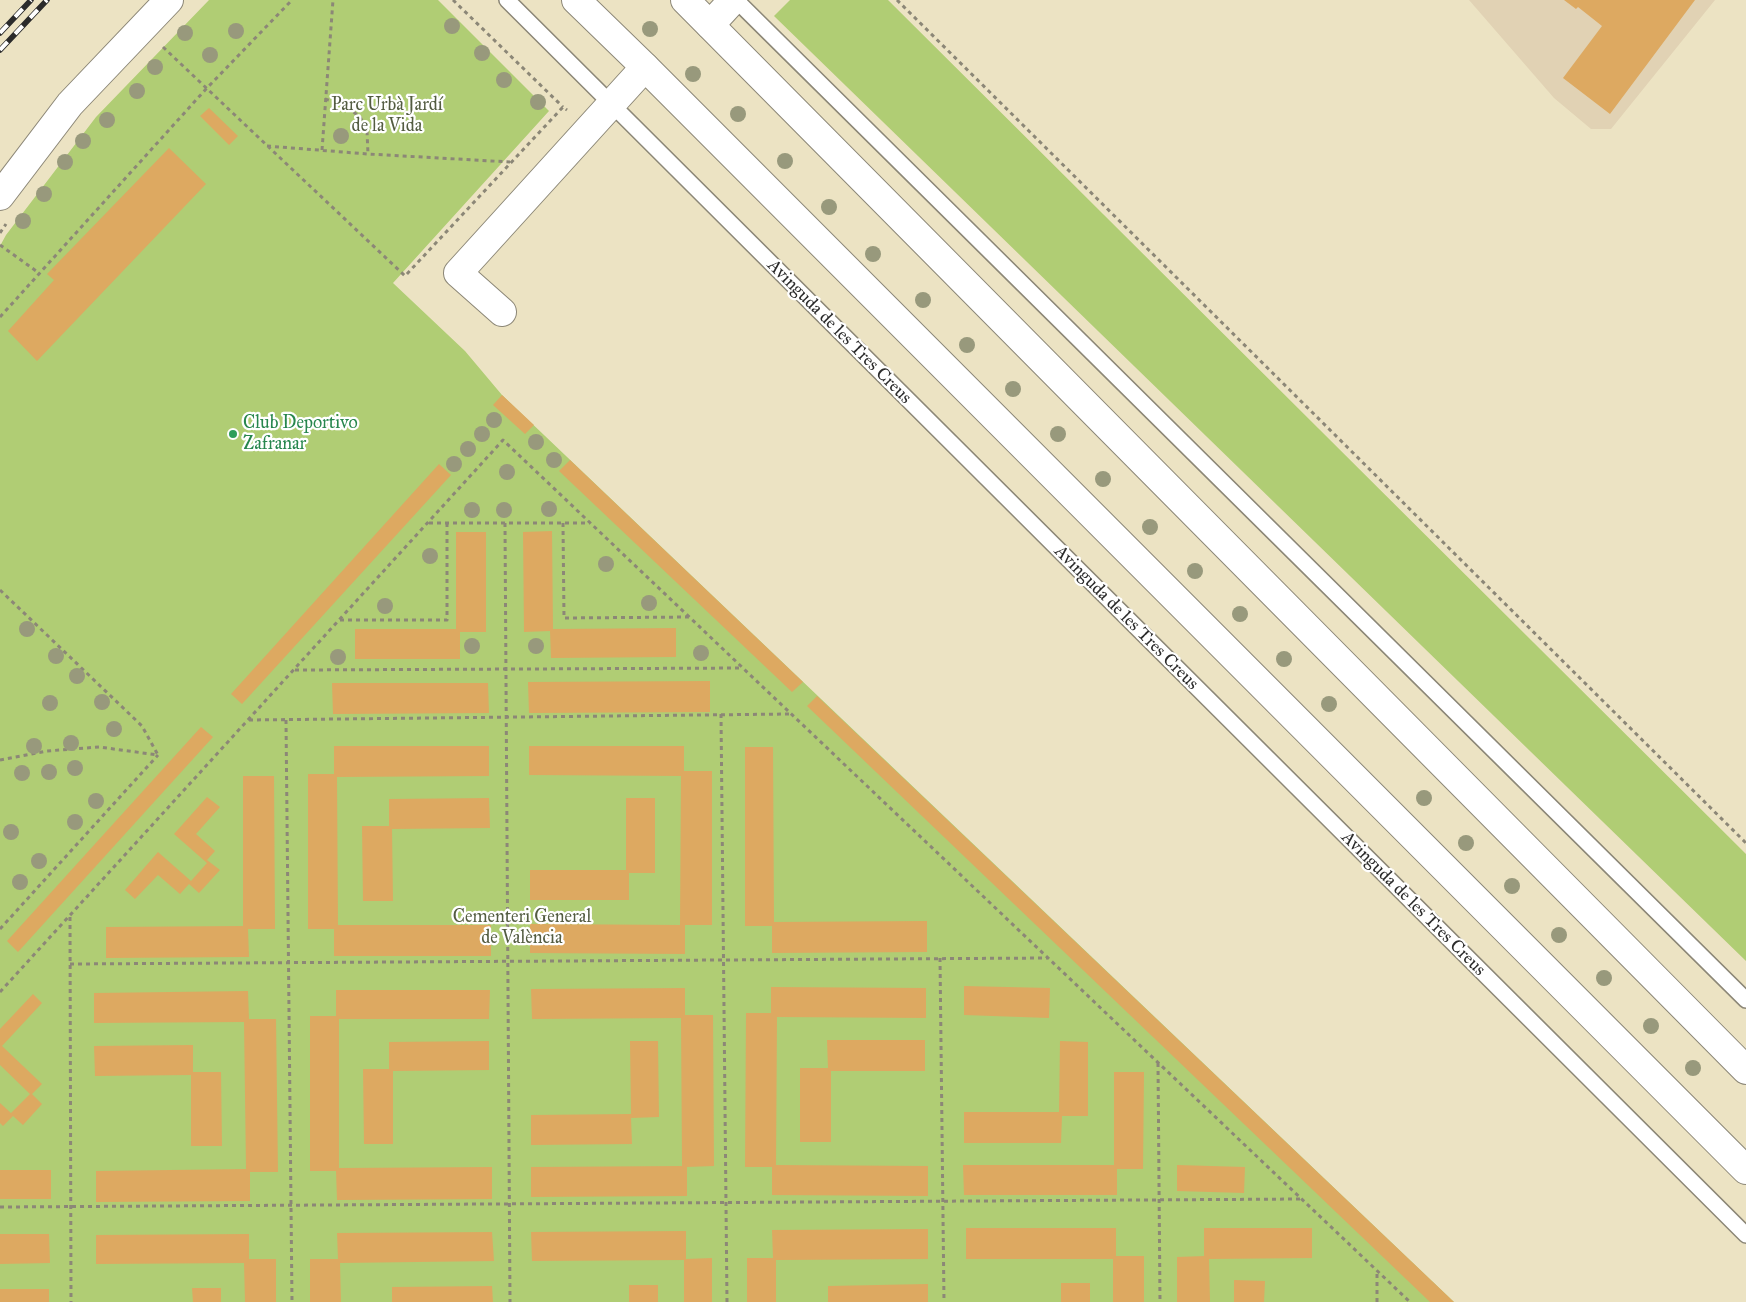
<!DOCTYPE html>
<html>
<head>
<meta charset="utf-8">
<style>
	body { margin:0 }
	canvas { display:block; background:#ece3c3 }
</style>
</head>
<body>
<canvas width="1746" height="1302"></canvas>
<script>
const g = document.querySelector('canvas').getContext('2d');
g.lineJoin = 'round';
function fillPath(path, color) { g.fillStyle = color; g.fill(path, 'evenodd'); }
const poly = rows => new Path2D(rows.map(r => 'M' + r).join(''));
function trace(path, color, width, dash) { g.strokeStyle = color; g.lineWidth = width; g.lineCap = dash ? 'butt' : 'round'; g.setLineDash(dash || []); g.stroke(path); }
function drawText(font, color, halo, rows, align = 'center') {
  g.font = font + ' "IM FELL Great Primer",serif'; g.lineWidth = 4.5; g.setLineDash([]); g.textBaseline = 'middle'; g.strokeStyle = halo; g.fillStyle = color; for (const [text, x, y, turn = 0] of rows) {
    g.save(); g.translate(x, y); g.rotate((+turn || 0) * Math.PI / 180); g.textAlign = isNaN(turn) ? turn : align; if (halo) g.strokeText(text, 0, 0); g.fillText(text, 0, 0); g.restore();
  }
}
const built = poly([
	[1469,0,1715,0,1611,129,1591,129,1554,98]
]);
const green = poly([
	[209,0,438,0,549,111,393,283,465,351,502,395,1454,1302,0,1302,0,246,6,235,96,117],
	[790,0,888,0,1746,854,1746,961,774,16]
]);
const building = poly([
	[1564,0,1695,0,1610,114,1563,78,1602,26,1578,7,1576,9],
	[209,108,238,136,229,145,200,116],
	[169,148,206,184,37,361,8,331,54,280,47,274],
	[502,395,534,425,525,434,493,405],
	[570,460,803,682,792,692,559,471],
	[439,464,451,475,242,704,231,694],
	[552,531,553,629,676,628,676,657,551,658,550,631,524,632,523,532],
	[456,532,486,532,486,632,460,632,460,659,355,659,355,629,456,629],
	[710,681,710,712,529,713,528,682],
	[332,683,488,683,489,713,333,714],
	[817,696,1454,1302,1430,1302,807,706],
	[201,727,213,737,18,952,7,941],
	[334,746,489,746,489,776,337,777,338,925,491,925,491,956,334,956,334,929,308,929,308,774,334,774],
	[529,746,684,746,684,771,712,771,712,925,685,925,685,954,530,953,530,924,680,925,681,776,529,775],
	[745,747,773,747,774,922,927,921,927,952,772,953,772,926,745,926],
	[243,776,274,776,275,929,248,929,249,957,106,958,106,927,243,926],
	[207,797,220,807,196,834,215,851,207,860,220,870,199,893,189,884,180,894,158,875,135,899,125,890,158,852,191,881,207,863,174,834],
	[489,798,490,828,392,829,393,901,363,901,362,826,389,826,389,799],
	[626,798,655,798,655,873,629,873,629,900,530,900,530,870,626,870],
	[964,986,1050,988,1049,1018,964,1015],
	[771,987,926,988,926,1018,777,1017,776,1165,928,1166,928,1196,772,1195,772,1167,745,1167,746,1013,771,1013],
	[685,988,685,1015,713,1015,714,1166,687,1167,687,1196,531,1197,531,1167,682,1166,681,1018,532,1019,531,989],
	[336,990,490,990,489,1019,339,1019,339,1168,492,1167,492,1199,337,1200,336,1171,310,1171,310,1016,336,1016],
	[248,991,249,1019,276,1019,278,1172,250,1172,250,1201,96,1202,96,1171,246,1169,244,1022,94,1023,94,993],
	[33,994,42,1003,2,1046,42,1084,32,1094,42,1104,23,1125,13,1116,3,1126,0,1123,0,1103,11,1113,30,1094,0,1065,0,1029],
	[827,1040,925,1040,925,1071,831,1071,831,1142,800,1142,800,1068,828,1068],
	[489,1041,489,1070,393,1071,393,1144,364,1144,363,1069,389,1069,389,1042],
	[630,1041,658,1041,659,1117,631,1118,632,1144,531,1145,531,1115,631,1114],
	[1060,1041,1088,1042,1088,1116,1062,1116,1061,1143,964,1143,964,1112,1059,1112],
	[193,1045,193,1072,221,1072,222,1146,191,1146,191,1075,95,1076,94,1046],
	[1114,1072,1144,1072,1143,1169,1117,1169,1117,1195,964,1195,963,1165,1114,1165],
	[1177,1165,1245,1167,1244,1193,1177,1191],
	[0,1170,51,1170,51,1199,0,1199],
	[966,1228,1116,1228,1116,1256,1144,1256,1144,1302,1113,1302,1113,1259,966,1259],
	[1204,1228,1312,1228,1312,1258,1209,1259,1210,1302,1177,1302,1177,1257,1204,1256],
	[928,1229,928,1259,776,1260,776,1302,747,1302,747,1258,773,1258,772,1230],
	[686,1231,686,1259,712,1258,712,1302,684,1302,684,1260,532,1261,531,1232],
	[492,1232,494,1261,340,1263,341,1302,310,1302,310,1259,338,1259,337,1233],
	[0,1234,49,1234,50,1263,0,1264],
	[249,1234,249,1259,276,1259,276,1302,245,1302,244,1263,96,1264,96,1235],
	[1234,1280,1265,1281,1264,1302,1234,1302],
	[1061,1283,1090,1283,1090,1302,1061,1302],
	[928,1284,928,1302,828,1302,828,1286],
	[629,1285,658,1285,658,1302,629,1302],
	[492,1286,493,1302,392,1302,392,1287],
	[192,1288,221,1288,221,1302,193,1302],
	[0,1289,49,1289,49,1302,0,1302]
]);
const path = poly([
	[453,0,563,107],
	[897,0,1746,843],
	[163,47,405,276,563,107,567,110],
	[325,99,343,104,360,117,367,131,368,154],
	[267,146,368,154,510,162],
	[322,150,333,0],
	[0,233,6,224],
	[0,245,39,273],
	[0,317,206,89,292,0],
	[429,523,590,523],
	[505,523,510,1302],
	[563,523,564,618,689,617],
	[0,590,142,726,158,755],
	[340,620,447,620,447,523],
	[295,670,743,668],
	[721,714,727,1302],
	[249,720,790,714],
	[286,720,292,1302],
	[0,760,47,751,99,747,158,755],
	[70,917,71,1302],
	[0,929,158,755],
	[940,958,944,1302],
	[70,964,1047,958],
	[0,992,503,440,1410,1302],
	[1158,1063,1160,1302],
	[0,1207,1301,1199],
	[1377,1302,1377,1271]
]);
const service = poly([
	[507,0,1746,1235],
	[736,0,1746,1000]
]);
const minor = poly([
	[710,25,733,0],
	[0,196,70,104,169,0],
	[502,312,458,273,645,67]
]);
const primary = poly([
	[576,0,645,67,1746,1170],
	[685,0,1746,1070]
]);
const rail = poly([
	[0,33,31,0],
	[0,50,47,0]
]);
const trees = [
	[452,26],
	[650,29],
	[236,31],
	[185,33],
	[482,53],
	[210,55],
	[155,67],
	[693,74],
	[504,80],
	[137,91],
	[538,102],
	[738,114],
	[107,120],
	[341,136],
	[83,141],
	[785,161],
	[65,162],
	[44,194],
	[829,207],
	[23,221],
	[873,254],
	[923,300],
	[967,345],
	[1013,389],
	[494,420],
	[482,434],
	[1058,434],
	[536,442],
	[468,449],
	[554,460],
	[454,464],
	[507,472],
	[1103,479],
	[549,509],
	[472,510],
	[504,510],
	[1150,527],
	[430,556],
	[606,564],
	[1195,571],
	[649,603],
	[385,606],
	[1240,614],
	[27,629],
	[472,646],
	[536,646],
	[701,653],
	[56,656],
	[338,657],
	[1284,659],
	[77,676],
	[102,702],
	[50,703],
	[1329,704],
	[114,729],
	[71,743],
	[34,746],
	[75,768],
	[49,772],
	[22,773],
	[1424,798],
	[96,801],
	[75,822],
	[11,832],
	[1466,843],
	[39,861],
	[20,882],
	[1512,886],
	[1559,935],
	[1604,978],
	[1651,1026],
	[1693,1068]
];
const markers = [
	[233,434,5,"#2e9e5b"]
];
const parkNames = [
	["Parc Urbà Jardí",387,106],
	["de la Vida",387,127],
	["Cementeri General",522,918],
	["de València",522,939]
];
const streetNames = [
	["Avinguda de les Tres Creus",839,332,45],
	["Avinguda de les Tres Creus",1126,618,45],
	["Avinguda de les Tres Creus",1413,904,45]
];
const leisureNames = [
	["Club Deportivo",243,424],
	["Zafranar",243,445]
];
fillPath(built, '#e1d2b4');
fillPath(green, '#b0cd74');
fillPath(building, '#dda961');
trace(service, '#8c8777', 18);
trace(minor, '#8c8777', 30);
trace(primary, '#8c8777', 30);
trace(path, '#8c8777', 3, [4, 4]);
trace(service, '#fff', 15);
trace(minor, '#fff', 28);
trace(primary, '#fff', 28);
trace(rail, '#2b2b2b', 5.5);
trace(rail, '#fff', 4, [11]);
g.fillStyle = '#98997c';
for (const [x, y] of trees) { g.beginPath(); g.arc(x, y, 8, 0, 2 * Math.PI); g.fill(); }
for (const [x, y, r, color] of markers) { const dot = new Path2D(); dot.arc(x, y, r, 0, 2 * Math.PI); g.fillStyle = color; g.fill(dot); trace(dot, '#fff', 2); }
drawText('18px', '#535c41', '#fff', parkNames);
drawText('18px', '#2b2b2b', '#fff', streetNames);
drawText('18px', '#27864d', '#fff', leisureNames, 'left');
</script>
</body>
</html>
